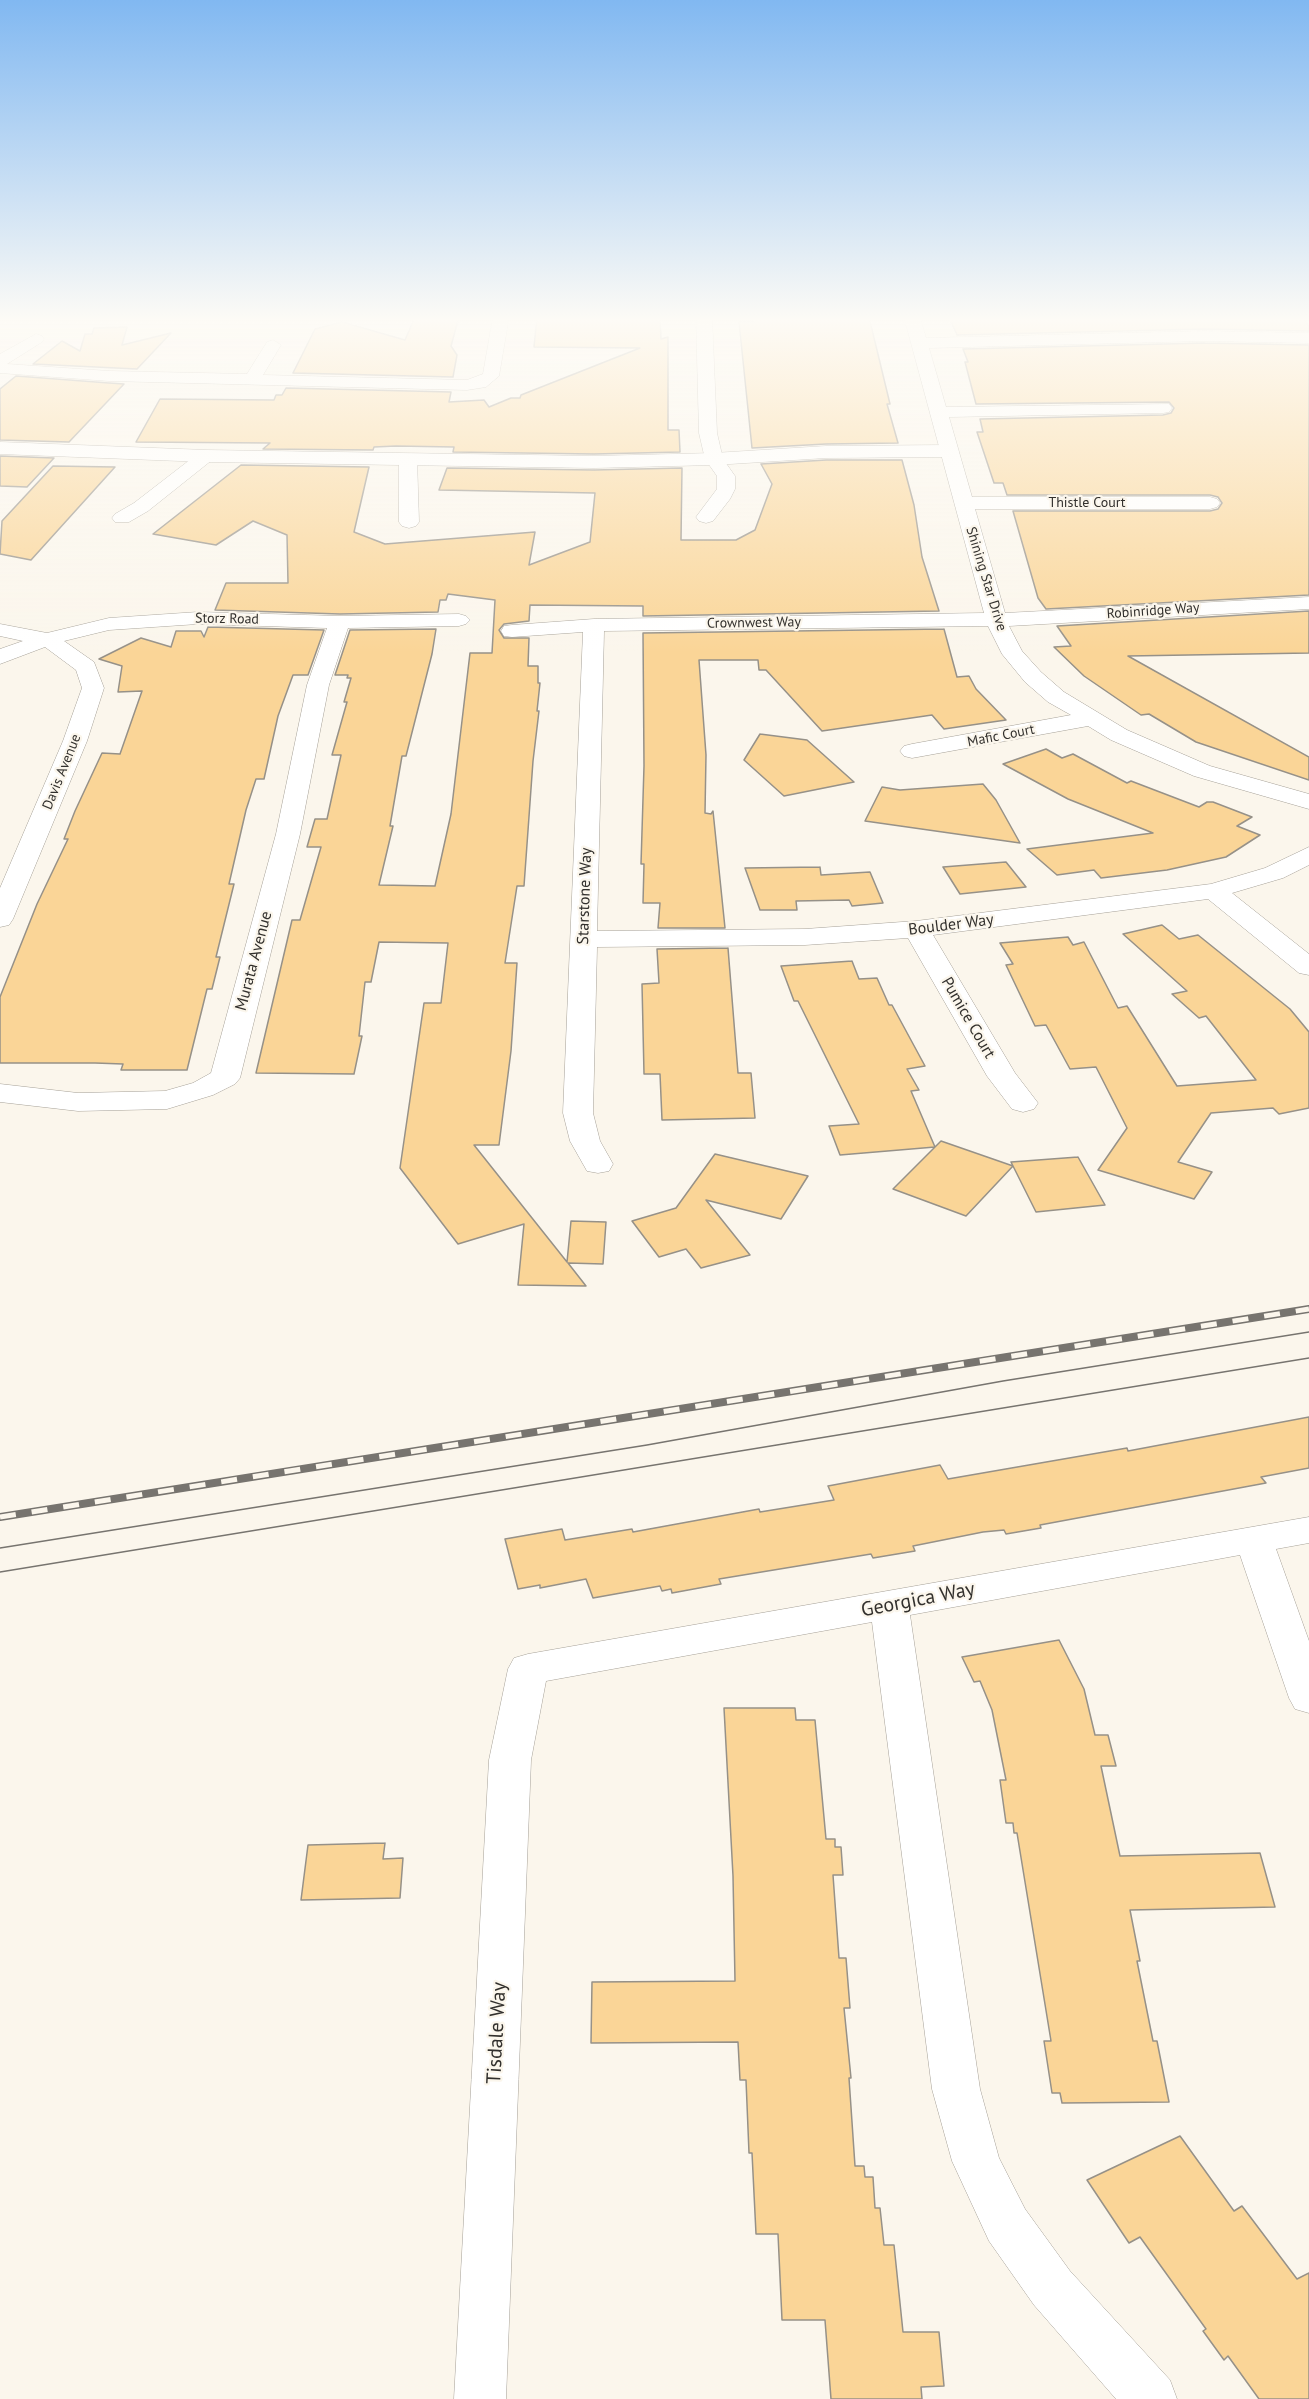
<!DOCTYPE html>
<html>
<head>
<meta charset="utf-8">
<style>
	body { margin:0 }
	canvas { display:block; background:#fbf6ec }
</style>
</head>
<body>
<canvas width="1309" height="2399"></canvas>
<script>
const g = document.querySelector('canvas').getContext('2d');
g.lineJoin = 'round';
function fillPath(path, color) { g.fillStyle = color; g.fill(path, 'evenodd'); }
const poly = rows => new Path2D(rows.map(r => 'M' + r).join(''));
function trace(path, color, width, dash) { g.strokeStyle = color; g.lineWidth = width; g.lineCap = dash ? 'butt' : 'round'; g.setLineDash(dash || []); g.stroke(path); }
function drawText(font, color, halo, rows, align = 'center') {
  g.font = font + ' "PT Sans",sans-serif'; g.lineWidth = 4.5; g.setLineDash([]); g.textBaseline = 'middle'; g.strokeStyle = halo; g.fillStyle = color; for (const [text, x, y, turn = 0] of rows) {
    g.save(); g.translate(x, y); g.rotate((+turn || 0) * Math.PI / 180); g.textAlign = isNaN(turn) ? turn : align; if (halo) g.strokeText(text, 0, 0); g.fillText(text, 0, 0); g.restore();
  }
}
const building = poly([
	[415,317,459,317,451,346,457,355,453,377,293,373,315,329,342,322,405,340,415,317],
	[537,317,660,317,661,339,668,337,668,430,679,430,680,452,594,454,453,452,454,447,396,446,374,447,373,450,263,449,270,443,136,442,160,399,274,400,276,395,282,395,286,388,451,392,449,402,484,400,489,407,511,398,520,398,521,395,640,348,534,347,537,317],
	[754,317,869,317,890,404,887,404,898,443,826,444,752,448,739,322,755,322,754,317],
	[949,317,1302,317,1309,326,1309,331,1204,329,957,335,949,317],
	[127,327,122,345,171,333,137,369,33,364,62,341,80,351,85,334,92,334,94,328,127,327],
	[1204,343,1309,345,1309,595,1046,609,1038,598,1013,511,1210,511,1218,509,1222,503,1218,497,1210,495,1007,495,1003,483,994,483,977,432,983,432,980,419,1163,415,1171,413,1174,408,1169,402,976,404,965,362,968,362,963,349,1204,343],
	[16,376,109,383,124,384,69,442,0,440,0,389,16,376],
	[0,456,54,458,27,487,0,486,0,456],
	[826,460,902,460,914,505,922,557,939,611,643,616,643,606,530,605,529,621,504,624,499,630,504,638,529,638,528,666,538,666,538,683,540,683,537,711,539,711,533,761,524,886,517,886,505,963,517,963,511,1051,499,1145,474,1145,567,1262,571,1221,606,1222,603,1264,568,1263,586,1286,518,1285,524,1224,458,1244,400,1168,424,1003,441,1003,448,943,379,942,371,982,365,982,359,1036,362,1036,354,1074,256,1073,292,920,300,920,321,847,307,847,315,819,327,819,341,755,332,755,347,702,344,702,351,678,347,678,348,675,335,675,350,630,436,629,432,654,406,756,402,756,390,826,393,826,379,885,435,886,451,814,470,653,492,653,495,600,448,594,446,600,440,600,438,612,340,614,215,610,226,583,288,583,287,535,253,521,216,545,153,534,241,465,369,467,354,532,385,544,535,532,529,565,590,542,595,493,439,490,447,468,594,470,682,468,681,540,736,540,755,530,772,484,761,464,826,460],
	[53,466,115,467,31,560,0,554,2,521,53,466],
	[1309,611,1309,653,1128,656,1309,757,1309,780,1196,742,1149,714,1141,715,1084,676,1054,647,1071,646,1057,626,1309,611],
	[208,627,324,630,308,675,293,675,278,716,264,779,256,779,246,810,229,884,234,884,216,957,220,957,212,989,207,989,187,1070,121,1070,123,1064,95,1063,0,1063,0,997,37,904,68,839,64,839,75,811,102,753,120,754,142,691,118,692,122,666,99,659,141,638,171,647,176,631,201,631,204,637,208,627],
	[944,629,957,677,969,676,976,689,1006,720,944,729,932,715,822,731,766,670,759,670,758,660,699,660,706,755,705,813,711,814,713,811,725,928,658,928,660,903,643,903,644,864,641,864,644,766,643,633,944,629],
	[760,734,807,740,854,782,784,796,744,760,760,734],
	[1046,749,1062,758,1073,754,1127,783,1131,781,1199,807,1207,802,1213,802,1252,817,1237,826,1260,835,1226,857,1167,870,1101,878,1094,870,1057,875,1027,849,1153,833,1068,799,1003,764,1046,749],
	[983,784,996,800,1020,843,865,821,882,787,900,790,983,784],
	[1006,862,1026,887,960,894,943,867,1006,862],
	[820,867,821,875,870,872,883,903,852,906,849,900,796,901,797,910,760,910,745,868,820,867],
	[1162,925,1179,939,1198,935,1290,1009,1309,1032,1309,1108,1279,1114,1273,1108,1211,1113,1178,1162,1212,1172,1194,1199,1098,1170,1127,1128,1096,1067,1070,1069,1046,1025,1035,1026,1006,965,1013,964,1000,943,1068,937,1073,945,1084,942,1118,1008,1127,1006,1177,1086,1256,1080,1206,1016,1199,1018,1172,994,1187,991,1123,934,1162,925],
	[728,948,738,1073,751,1073,755,1118,662,1120,660,1074,644,1074,642,984,659,983,657,949,728,948],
	[852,961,859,979,877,978,889,1005,892,1005,925,1066,907,1069,919,1090,911,1091,935,1147,840,1155,829,1126,859,1124,798,1001,794,1001,781,966,852,961],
	[941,1141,1013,1166,966,1216,893,1189,941,1141],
	[715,1154,808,1176,781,1219,706,1200,750,1255,701,1268,686,1249,659,1257,632,1221,676,1208,715,1154],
	[1078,1157,1105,1205,1036,1212,1011,1162,1078,1157],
	[1309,1417,1309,1468,1261,1477,1266,1483,1040,1525,1041,1528,1006,1534,1004,1530,983,1532,913,1546,915,1551,873,1558,871,1554,719,1579,721,1584,672,1593,671,1589,662,1591,660,1586,593,1598,586,1579,540,1588,540,1585,518,1589,505,1539,562,1529,565,1540,632,1529,633,1532,759,1509,760,1512,834,1500,828,1486,940,1465,948,1479,1127,1448,1128,1451,1309,1417],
	[1059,1640,1084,1689,1095,1735,1108,1735,1116,1766,1101,1766,1120,1856,1260,1853,1275,1907,1130,1910,1140,1961,1137,1961,1153,2041,1157,2041,1169,2102,1062,2103,1060,2093,1052,2093,1044,2041,1051,2041,1017,1833,1014,1833,1013,1823,1006,1823,1000,1780,1006,1780,992,1710,980,1681,974,1682,962,1657,1059,1640],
	[724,1708,795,1708,796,1720,815,1720,826,1839,835,1839,835,1847,841,1847,843,1875,833,1875,839,1958,846,1958,850,2008,844,2008,851,2078,849,2078,855,2166,864,2166,865,2177,873,2177,875,2208,880,2208,884,2245,894,2245,903,2332,939,2332,944,2386,921,2387,922,2399,831,2399,825,2320,782,2320,778,2234,756,2234,752,2153,749,2153,746,2080,740,2080,738,2042,591,2043,592,1982,735,1981,733,1876,724,1708],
	[385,1843,383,1859,403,1858,400,1898,301,1900,308,1845,385,1843],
	[1180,2136,1234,2211,1242,2206,1297,2279,1309,2273,1309,2399,1259,2399,1228,2356,1224,2360,1203,2331,1206,2329,1140,2237,1129,2243,1087,2180,1180,2136]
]);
const minor = poly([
	[493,317,509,317,499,376,486,387,467,390,109,381,0,373,0,354,36,334,42,336,44,339,42,342,7,364,109,371,247,374,267,342,273,340,281,345,263,375,467,380,483,374,493,317],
	[696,317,712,317,717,433,723,459,735,476,735,489,730,499,713,521,706,523,699,521,696,517,717,489,717,476,705,459,699,433,696,317],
	[904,317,920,317,926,338,1204,331,1309,333,1309,343,1204,341,929,348,946,407,1169,404,1172,408,1169,412,1163,413,949,417,972,497,1210,497,1217,499,1220,503,1217,507,1210,509,975,509,1005,613,1309,597,1309,609,1009,626,1010,628,1022,651,1041,672,1064,692,1127,730,1210,766,1309,794,1309,809,1194,776,1111,740,1088,726,912,758,904,756,900,751,904,746,912,744,1071,715,1048,702,1025,682,1002,654,988,626,604,631,597,931,805,929,916,921,1211,884,1265,868,1309,847,1309,865,1283,878,1232,893,1309,954,1309,975,1299,973,1208,899,933,935,1015,1073,1038,1103,1034,1109,1023,1112,1012,1109,987,1076,908,938,805,945,597,947,593,1113,600,1141,613,1164,609,1171,598,1173,587,1171,570,1141,563,1113,583,632,512,637,504,636,501,631,504,626,512,625,594,619,984,613,904,317],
	[206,451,212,452,215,456,212,460,148,511,129,522,115,522,112,518,115,514,134,503,200,452,206,451],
	[408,454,414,455,417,459,419,522,416,526,409,528,402,526,399,522,399,459,402,455,408,454],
	[198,612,340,616,459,614,466,616,470,620,466,624,459,626,348,628,329,685,300,834,240,1078,235,1084,213,1095,167,1109,78,1111,0,1102,0,1084,78,1093,165,1091,193,1083,211,1073,276,834,307,685,327,628,198,624,109,630,64,641,94,662,104,688,87,741,13,919,9,925,0,927,0,888,63,741,82,688,76,670,45,647,0,664,0,649,23,641,0,636,0,624,47,633,109,618,198,612],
	[1309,1517,1309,1543,1276,1549,1309,1641,1309,1713,1295,1709,1289,1698,1240,1555,910,1615,980,2089,999,2158,1025,2209,1070,2271,1170,2380,1177,2399,1116,2399,1034,2305,989,2241,952,2161,932,2089,872,1622,546,1681,531,1760,506,2399,454,2399,489,1760,508,1669,514,1658,528,1654,1309,1517]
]);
const tertiary = poly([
	[0,442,206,450,594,456,714,453,826,446,949,445,956,447,958,451,956,455,949,457,826,458,714,465,594,468,206,462,0,454,0,442]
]);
const tram = poly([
	[0,1548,647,1445,1003,1381,1309,1332],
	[0,1572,1309,1358]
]);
const rail = poly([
	[0,1517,1309,1309]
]);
const farStreetnames = [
	["Thistle Court",1087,503],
	["Shining Star Drive",986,579,73],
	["Robinridge Way",1153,611,-4],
	["Storz Road",227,619,1],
	["Crownwest Way",754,623,-1],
	["Mafic Court",1001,736,-11],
	["Davis Avenue",62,772,-68]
];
const streetNames = [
	["Starstone Way",585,896,-88],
	["Boulder Way",951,925,-7],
	["Murata Avenue",254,961,-75],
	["Pumice Court",968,1018,60]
];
const nearStreetnames = [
	["Georgica Way",918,1600,-11],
	["Tisdale Way",497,2033,-87]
];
fillPath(building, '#fad597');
trace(building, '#969188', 1.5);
trace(minor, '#a6a198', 1);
trace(tertiary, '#a6a198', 1);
fillPath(minor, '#fff');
fillPath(tertiary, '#fff');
trace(tram, '#77746f', 1.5);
trace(rail, '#77746f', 8);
trace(rail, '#fbf6ec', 5, [16]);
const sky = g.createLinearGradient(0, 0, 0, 653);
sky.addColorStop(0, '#81b8f1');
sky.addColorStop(0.49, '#fdfbf6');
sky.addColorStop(1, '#fdfbf600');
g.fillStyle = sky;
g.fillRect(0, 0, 1309, 653);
drawText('14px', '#32302d', '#fbf6ec', farStreetnames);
drawText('16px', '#32302d', '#fbf6ec', streetNames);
drawText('20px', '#32302d', '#fbf6ec', nearStreetnames);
</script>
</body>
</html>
